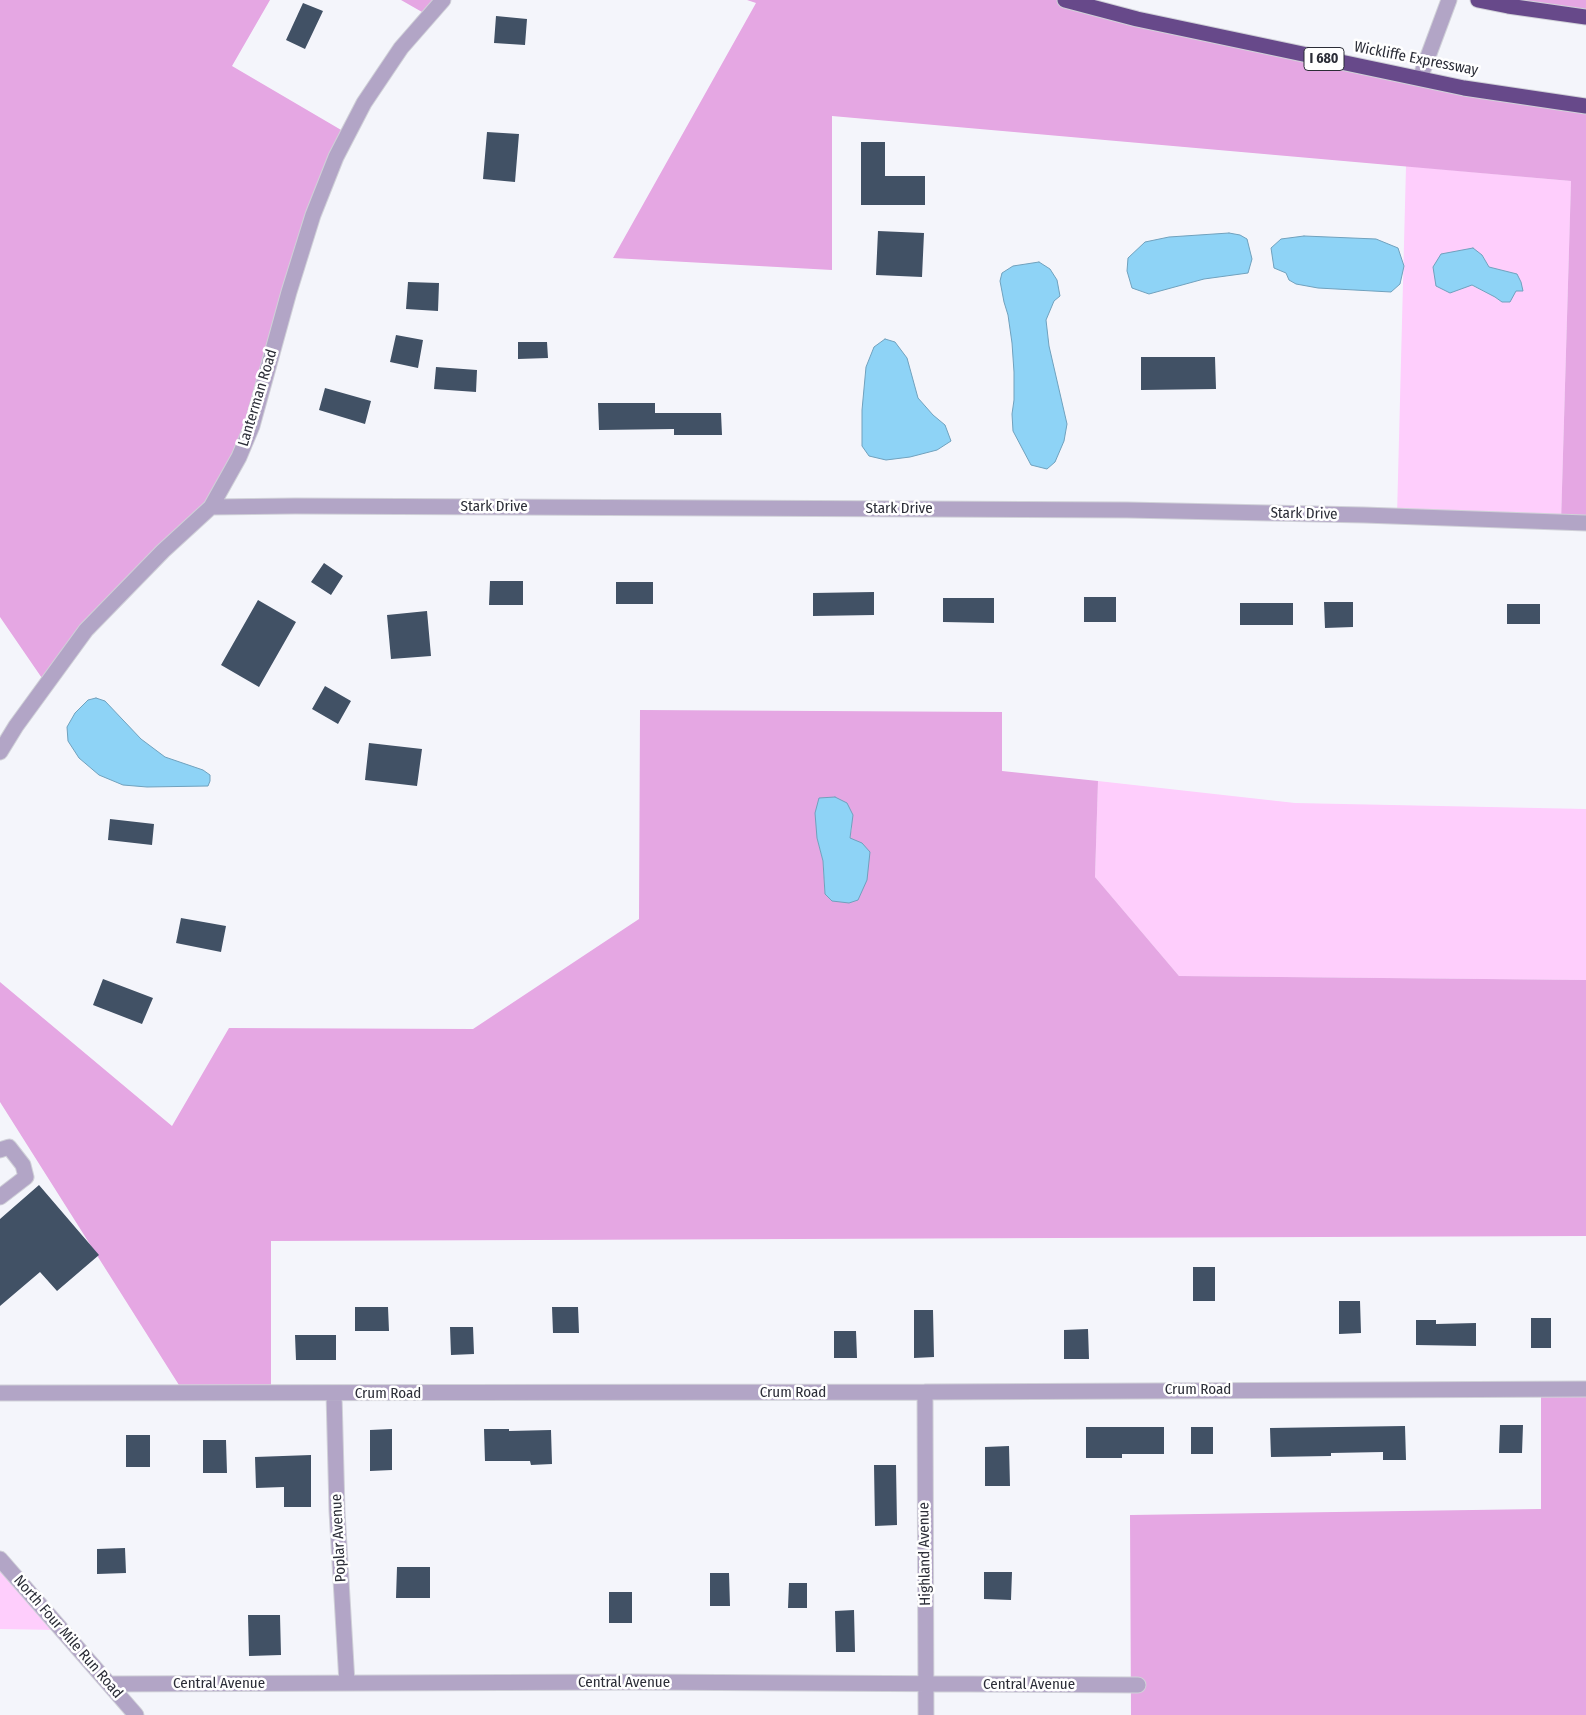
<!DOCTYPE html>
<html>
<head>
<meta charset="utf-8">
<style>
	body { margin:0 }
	canvas { display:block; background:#f4f5fb }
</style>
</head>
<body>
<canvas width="1586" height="1715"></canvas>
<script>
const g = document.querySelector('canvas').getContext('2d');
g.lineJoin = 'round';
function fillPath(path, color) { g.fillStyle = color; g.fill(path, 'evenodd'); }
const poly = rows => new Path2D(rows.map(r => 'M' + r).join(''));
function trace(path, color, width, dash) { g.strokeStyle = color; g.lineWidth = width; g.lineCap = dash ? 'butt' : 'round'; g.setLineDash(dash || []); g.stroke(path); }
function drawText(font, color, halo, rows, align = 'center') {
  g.font = font + ' "Fira Sans Condensed",sans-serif'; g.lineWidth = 5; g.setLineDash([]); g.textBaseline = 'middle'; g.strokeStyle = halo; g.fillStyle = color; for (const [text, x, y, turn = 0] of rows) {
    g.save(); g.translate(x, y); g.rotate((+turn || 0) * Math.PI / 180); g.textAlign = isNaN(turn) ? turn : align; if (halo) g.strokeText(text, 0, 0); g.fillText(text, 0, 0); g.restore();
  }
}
const green = poly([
	[1406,166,1571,181,1561,522,1397,516],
	[1482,255,1489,267,1517,274,1522,291,1516,291,1502,302,1495,297,1471,285],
	[1098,781,1295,803,1586,809,1586,980,1179,976,1095,877],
	[0,1559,60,1630,0,1629]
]);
const forest = poly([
	[0,0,270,0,232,66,348,134,336,157,252,426,211,507,163,551,46,684,0,617],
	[401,0,443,0,429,16],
	[747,0,1065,0,1586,106,1586,523,1561,522,1571,181,832,116,832,270,613,258,756,3],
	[1478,0,1586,0,1586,17],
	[640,710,1002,712,1002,771,1098,781,1095,877,1179,976,1586,980,1586,1236,271,1241,271,1394,184,1393,0,1102,0,982,172,1126,229,1028,473,1029,639,919],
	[852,826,850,838,825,894,823,861,817,838],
	[1541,1389,1586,1389,1586,1715,1131,1715,1130,1515,1541,1509]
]);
const water = poly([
	[1229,233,1240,235,1247,239,1252,259,1248,273,1204,279,1149,294,1132,288,1127,271,1128,258,1145,242,1169,237,1229,233],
	[1304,236,1376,239,1398,248,1404,266,1400,284,1391,292,1318,288,1296,284,1289,280,1286,273,1274,268,1271,248,1281,239,1304,236],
	[1473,248,1482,255,1489,267,1517,274,1521,282,1523,291,1516,291,1510,302,1502,302,1495,297,1472,285,1450,293,1436,286,1433,267,1441,254,1473,248],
	[1039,262,1050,269,1057,280,1060,296,1054,301,1046,320,1049,346,1067,424,1064,441,1055,462,1047,469,1031,465,1013,431,1012,414,1014,400,1014,372,1012,343,1008,315,1004,302,1000,281,1002,273,1013,266,1039,262],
	[885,339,895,342,907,358,918,398,933,415,945,425,951,441,937,450,910,457,886,460,869,456,862,446,862,410,866,367,874,347,885,339],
	[96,698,105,701,141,739,165,757,203,770,210,775,210,781,208,786,147,787,123,785,99,775,79,758,68,741,67,727,75,713,88,700,96,698],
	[835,797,847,803,853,815,850,838,862,843,870,852,867,880,858,900,849,903,832,901,825,894,823,861,817,838,815,813,819,798,835,797]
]);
const building = poly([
	[303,3,323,11,305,49,286,40],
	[496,16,527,19,525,45,494,43],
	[487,132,519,134,515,182,483,179],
	[861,142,885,142,885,176,925,176,925,205,861,205],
	[878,231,924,233,922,277,876,275],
	[408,282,439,283,438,311,406,309],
	[396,335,423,340,418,368,390,362],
	[518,342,547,342,548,358,518,359],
	[1141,357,1215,357,1216,389,1141,390],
	[436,367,477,370,476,392,434,389],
	[325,388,371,401,365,424,319,410],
	[598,403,655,403,655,413,721,413,722,435,674,435,674,429,599,430],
	[324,563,343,576,331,595,311,582],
	[490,581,523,581,523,605,489,605],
	[616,582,653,582,653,604,616,604],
	[874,592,874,615,813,616,813,593],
	[1084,597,1116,597,1116,622,1084,622],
	[943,598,994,598,994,623,943,622],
	[258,600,296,622,259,687,221,665],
	[1324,602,1353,602,1353,627,1325,628],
	[1240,603,1293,603,1293,625,1240,625],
	[1507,604,1540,604,1540,624,1507,624],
	[427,611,431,656,391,659,387,615],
	[325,686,351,701,338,724,312,709],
	[369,743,422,749,417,786,365,780],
	[110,819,154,824,152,845,108,840],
	[181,918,226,926,221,952,176,943],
	[103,979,153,998,142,1024,93,1005],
	[39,1185,99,1255,57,1291,40,1272,0,1306,0,1219],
	[1193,1267,1215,1267,1215,1301,1193,1301],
	[1339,1301,1360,1301,1361,1333,1339,1334],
	[355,1307,388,1307,389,1331,355,1331],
	[552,1307,578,1307,579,1333,553,1333],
	[914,1310,933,1310,934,1357,914,1358],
	[1531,1318,1551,1318,1551,1348,1531,1348],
	[1416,1320,1436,1320,1436,1324,1476,1323,1476,1346,1416,1345],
	[450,1327,473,1327,474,1354,451,1355],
	[1088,1329,1089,1359,1064,1359,1064,1330],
	[834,1331,856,1331,857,1358,834,1358],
	[295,1335,336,1335,336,1360,296,1360],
	[1500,1425,1523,1425,1522,1453,1499,1453],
	[1405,1426,1406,1460,1383,1460,1383,1452,1331,1453,1331,1456,1271,1457,1270,1428],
	[1086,1427,1164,1427,1164,1454,1122,1454,1122,1458,1086,1458],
	[1191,1427,1213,1427,1213,1454,1191,1454],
	[392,1429,392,1470,370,1471,370,1430],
	[484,1429,509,1429,509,1431,551,1430,552,1464,531,1465,530,1461,485,1461],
	[126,1435,150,1435,150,1467,126,1467],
	[203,1440,226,1440,227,1473,203,1473],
	[1009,1446,1010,1486,985,1486,985,1447],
	[311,1455,311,1507,284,1507,284,1487,256,1488,255,1457],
	[874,1465,896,1465,897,1525,875,1526],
	[125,1548,126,1573,97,1574,97,1549],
	[397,1567,430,1567,430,1598,396,1598],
	[984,1572,1012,1572,1011,1600,984,1599],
	[710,1573,729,1573,730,1606,710,1606],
	[789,1583,807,1583,807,1608,788,1608],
	[609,1592,632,1592,632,1623,609,1623],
	[854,1610,855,1652,836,1652,835,1611],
	[248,1615,280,1615,281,1655,249,1656]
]);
const minor = poly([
	[1420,78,1449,0],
	[211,507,295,506,1127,510,1364,515,1586,523],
	[0,752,16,726,86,630,163,551,211,507,239,457,252,426,289,292,313,215,336,157,364,103,401,48,443,0],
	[0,1150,9,1147,23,1165,26,1177,0,1197],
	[925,1392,926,1715],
	[0,1393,925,1392,1586,1389],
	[334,1394,337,1511,347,1683],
	[0,1559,136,1715],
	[109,1684,635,1682,1138,1685]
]);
const highway = poly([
	[1065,0,1137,19,1464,88,1586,106],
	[1478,0,1508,6,1586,17]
]);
const shields = [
	[1324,59,40]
];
const shieldNames = [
	["I 680",1324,59]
];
const streetNames = [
	["Wickliffe Expressway",1416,59,11],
	["Lanterman Road",258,398,-73],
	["Stark Drive",494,507],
	["Stark Drive",899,509],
	["Stark Drive",1304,514,1],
	["Crum Road",1198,1390],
	["Crum Road",793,1393],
	["Crum Road",388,1394],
	["Poplar Avenue",339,1538,-93],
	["Highland Avenue",925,1554,-91],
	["North Four Mile Run Road",68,1637,49],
	["Central Avenue",624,1683],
	["Central Avenue",219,1684],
	["Central Avenue",1029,1685]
];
fillPath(green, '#fecefc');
fillPath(forest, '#e5a7e3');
fillPath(water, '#8ed3f6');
trace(water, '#70a1bd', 1);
fillPath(building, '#415165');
trace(minor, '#d0d1d8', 17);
trace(highway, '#d0d1d8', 17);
trace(minor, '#b2a5c6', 15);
trace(highway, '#67498a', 15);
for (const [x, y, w] of shields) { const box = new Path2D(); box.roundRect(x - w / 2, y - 11.5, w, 23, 4); g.fillStyle = '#fff'; g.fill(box); trace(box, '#2b2d37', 1); }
drawText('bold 14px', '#2b2d37', null, shieldNames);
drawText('15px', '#2b2d37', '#fff', streetNames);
</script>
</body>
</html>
